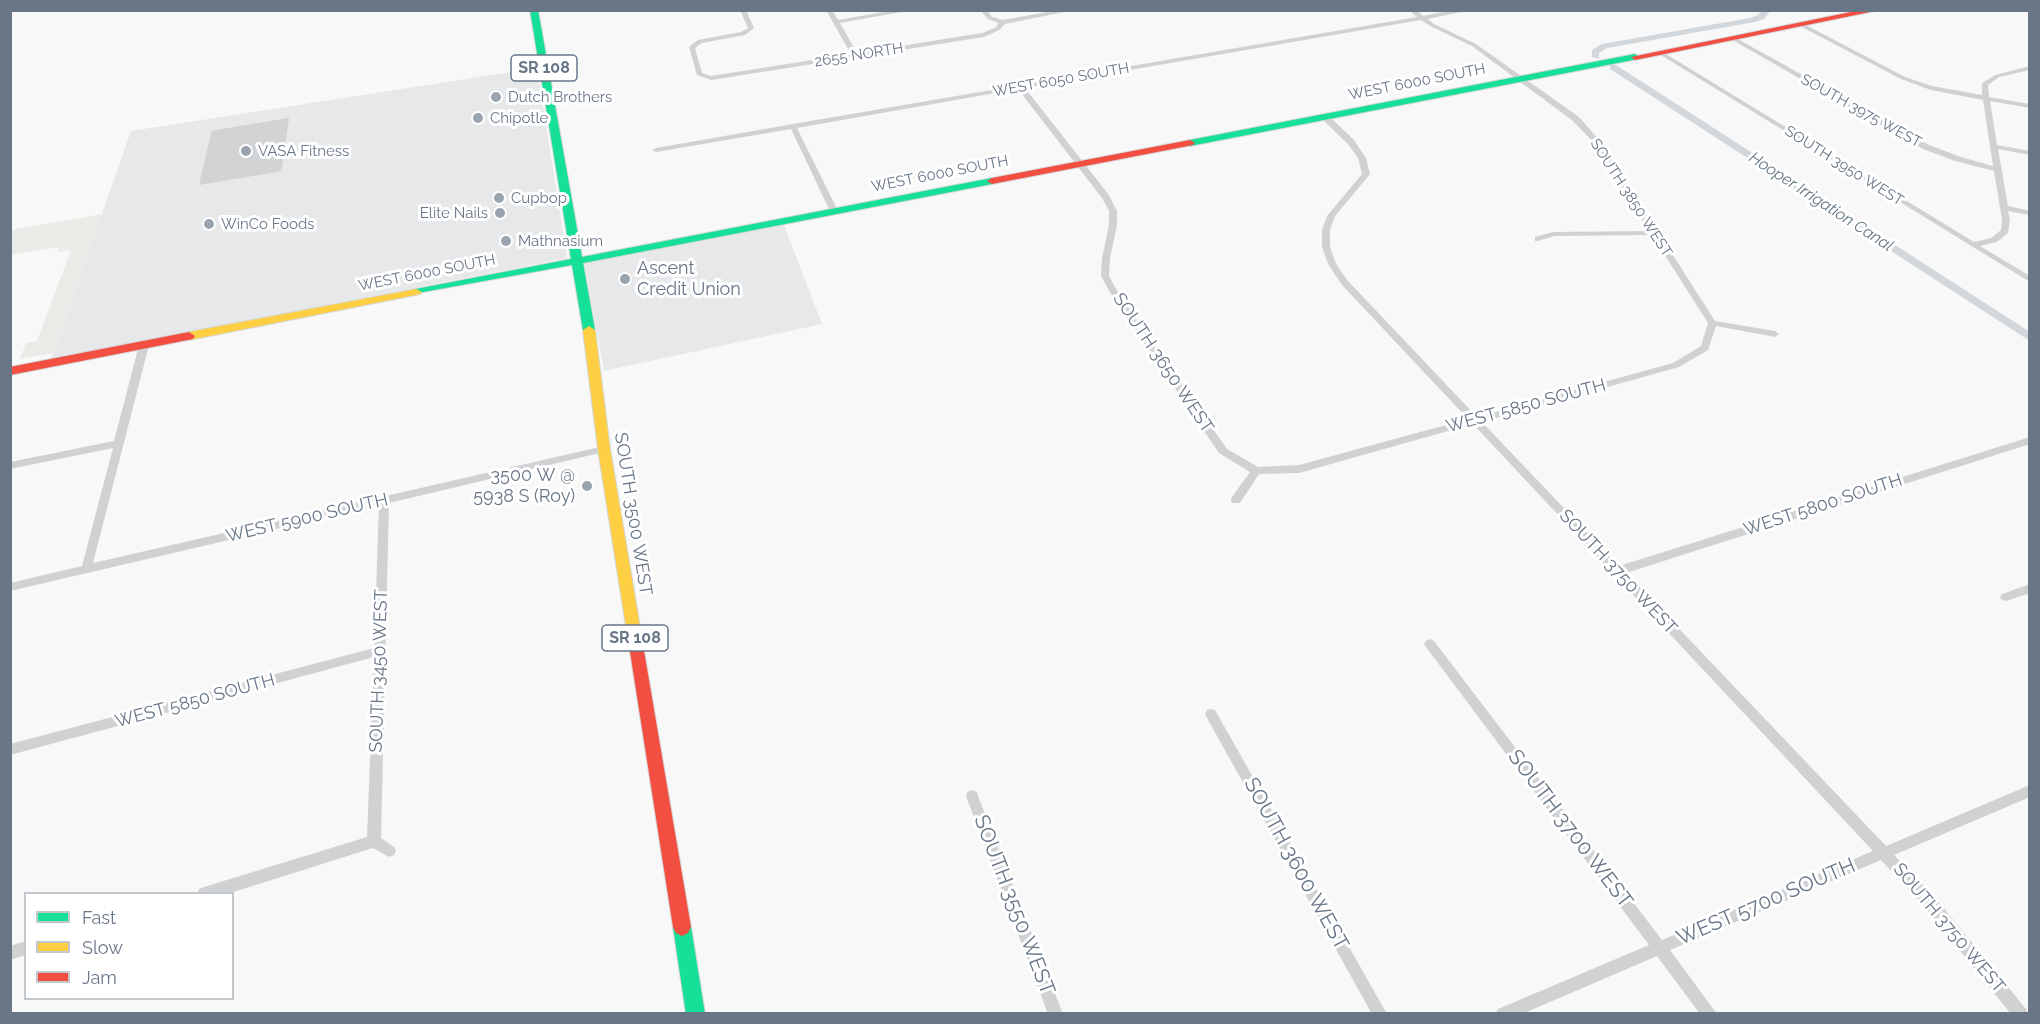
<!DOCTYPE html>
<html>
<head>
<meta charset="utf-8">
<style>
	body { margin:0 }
	#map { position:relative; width:2040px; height:1024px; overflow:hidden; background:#f8f8f8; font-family:Raleway,sans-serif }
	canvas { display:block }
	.frame { position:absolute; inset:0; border:12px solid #687688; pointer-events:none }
	.legend { position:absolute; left:24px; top:892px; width:210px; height:108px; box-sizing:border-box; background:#fff; border:2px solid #c3c8cf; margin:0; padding:8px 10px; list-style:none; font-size:18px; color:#687688 }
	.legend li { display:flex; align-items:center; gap:12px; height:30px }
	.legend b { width:30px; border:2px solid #c3c8cf }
</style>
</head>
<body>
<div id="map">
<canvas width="2040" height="1024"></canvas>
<div class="frame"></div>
<ul class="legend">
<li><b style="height:8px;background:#16e098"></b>Fast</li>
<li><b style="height:8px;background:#ffcf43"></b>Slow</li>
<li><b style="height:8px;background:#f24e42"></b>Jam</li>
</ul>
</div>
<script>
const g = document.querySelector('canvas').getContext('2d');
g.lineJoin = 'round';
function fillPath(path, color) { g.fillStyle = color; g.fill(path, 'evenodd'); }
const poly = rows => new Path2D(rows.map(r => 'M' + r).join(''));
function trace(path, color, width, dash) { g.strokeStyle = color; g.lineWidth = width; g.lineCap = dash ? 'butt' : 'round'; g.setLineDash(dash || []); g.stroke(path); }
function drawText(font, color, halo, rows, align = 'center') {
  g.font = font + ' Raleway,sans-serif'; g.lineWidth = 6; g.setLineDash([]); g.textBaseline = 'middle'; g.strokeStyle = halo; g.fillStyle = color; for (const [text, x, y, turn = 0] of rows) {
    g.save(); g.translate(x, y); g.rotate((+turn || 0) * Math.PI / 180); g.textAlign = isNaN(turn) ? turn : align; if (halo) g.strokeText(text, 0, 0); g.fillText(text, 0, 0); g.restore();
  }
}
const built = poly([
	[537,68,567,258,51,359,131,131],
	[784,225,822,324,604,371,584,262]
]);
const green = poly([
	[102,214,53,353,20,359,26,343,37,341,71,250,58,252,59,247,11,255,11,230]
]);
const canal = poly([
	[1762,10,1771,10,1764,19,1755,22,1607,48,1599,53,1599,59,1592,57,1592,50,1602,44,1750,18,1758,15,1762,10],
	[1610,65,1616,65,2030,332,2030,341,1610,69,1610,65]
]);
const building = poly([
	[290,117,282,172,198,186,211,130,290,117]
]);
const street = poly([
	[740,10,746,10,754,28,745,35,702,43,695,48,702,73,711,76,851,54,826,10,832,10,838,20,895,10,912,10,840,23,857,53,982,33,995,28,999,23,988,19,980,10,987,10,992,17,1003,20,1058,10,1074,10,1005,24,999,30,984,37,711,80,697,75,689,47,698,40,741,32,748,28,740,10],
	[1409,10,1417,10,1423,16,1453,10,1470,10,1428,19,1434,24,1476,44,1579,117,1601,142,1715,321,1775,331,1779,334,1775,337,1716,326,1708,350,1679,367,1482,422,1619,566,2030,437,2030,444,1626,573,1886,846,2030,785,2030,797,1894,855,1934,896,2026,1009,2028,1014,2011,1014,1924,906,1881,860,1670,950,1717,1014,1700,1014,1657,956,1522,1014,1496,1014,1498,1009,1649,945,1426,647,1424,644,1426,641,1430,639,1434,641,1662,940,1873,851,1473,424,1299,473,1259,474,1240,503,1232,503,1231,500,1232,497,1250,472,1219,453,1111,294,1101,276,1102,258,1109,225,1109,211,1102,198,1018,89,797,128,838,211,834,213,830,211,791,129,656,152,652,150,656,148,793,124,1417,17,1409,10],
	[1421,20,1430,26,1472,46,1573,121,1594,143,1649,231,1553,232,1535,237,1535,241,1538,241,1554,236,1652,235,1708,323,1701,346,1673,363,1477,417,1348,281,1336,264,1330,247,1330,230,1335,216,1370,174,1366,158,1354,140,1328,115,1322,115,1322,119,1348,144,1358,158,1362,174,1327,216,1322,230,1322,247,1328,264,1342,285,1468,419,1299,465,1258,467,1227,449,1119,294,1109,276,1110,258,1117,225,1117,211,1109,195,1025,88,1421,20],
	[1802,23,1905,77,1932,86,1982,95,1982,83,1995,75,2030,66,2030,70,1999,77,1988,85,1989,97,2030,104,2030,108,1990,101,1997,145,2030,151,2030,155,1998,149,2008,206,2030,211,2030,215,2008,211,2010,220,2008,233,1997,242,1980,246,2030,276,2030,282,1656,52,1661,51,1974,242,1991,238,2001,230,2002,220,1994,171,1955,161,1923,149,1729,38,1734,37,1929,145,1961,157,1993,166,1983,100,1931,90,1901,79,1800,26,1799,25,1802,23],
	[144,342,149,345,93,563,604,446,609,449,604,452,389,503,381,838,394,847,396,851,394,855,389,857,373,848,227,894,197,894,199,889,204,887,367,837,374,657,10,755,10,744,374,648,379,505,10,591,10,583,82,566,113,448,10,469,10,462,114,441,139,345,144,342],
	[2030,584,2030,593,2006,601,2002,600,2000,597,2002,594,2030,584],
	[1211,709,1215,710,1387,1014,1372,1014,1207,718,1205,714,1207,710,1211,709],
	[972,790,977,792,978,796,1063,1014,1048,1014,966,796,967,792,972,790],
	[26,941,26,955,10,960,10,946,26,941]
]);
const fast = poly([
	[530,10,538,10,582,257,992,178,997,181,992,184,583,263,595,330,589,334,583,330,572,265,412,294,410,292,416,289,571,259,530,10],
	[1635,54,1639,57,1638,59,1190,146,1185,143,1190,140,1635,54],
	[682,918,688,921,691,927,705,1014,686,1014,673,927,676,921,682,918]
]);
const slow = poly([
	[416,289,422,292,420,294,189,340,183,336,189,332,416,289],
	[589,326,595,330,610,449,643,645,641,649,636,651,631,649,629,645,598,449,583,330,589,326]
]);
const jam = poly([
	[1861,10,1880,10,1635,60,1631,57,1861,10],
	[1190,140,1195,143,1193,145,992,184,987,181,992,178,1190,140],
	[189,332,195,336,193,339,10,375,10,367,189,332],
	[636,639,641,641,643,645,691,927,688,933,682,936,676,933,673,927,629,645,631,641,636,639]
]);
const markers = [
	[496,97,6,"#9aa4af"],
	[478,118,6,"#9aa4af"],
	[246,151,6,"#9aa4af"],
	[499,198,6,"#9aa4af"],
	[500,213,6,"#9aa4af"],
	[209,224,6,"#9aa4af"],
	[506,241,6,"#9aa4af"],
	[625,279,6,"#9aa4af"],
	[587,486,6,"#9aa4af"]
];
const farStreetnames = [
	["2655 NORTH",859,55,-9],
	["WEST 6050 SOUTH",1061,80,-10],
	["WEST 6000 SOUTH",1417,82,-11],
	["SOUTH 3975 WEST",1861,111,29],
	["SOUTH 3950 WEST",1844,166,32],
	["WEST 6000 SOUTH",940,174,-11],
	["SOUTH 3850 WEST",1631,198,57],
	["WEST 6000 SOUTH",427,273,-11]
];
const farPoinames = [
	["Dutch Brothers",508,97],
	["Chipotle",490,118],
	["VASA Fitness",258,151],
	["Cupbop",511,198],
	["Elite Nails",488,213,"right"],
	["WinCo Foods",221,224],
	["Mathnasium",518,241]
];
const shields = [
	[544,68,66],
	[635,638,66]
];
const shieldNames = [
	["SR 108",544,68],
	["SR 108",635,638]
];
const farWaternames = [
	["Hooper Irrigation Canal",1821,202,33]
];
const poiNames = [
	["Ascent",637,269],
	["Credit Union",637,290],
	["3500 W @",575,476,"right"],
	["5938 S (Roy)",575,497,"right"]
];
const streetNames = [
	["SOUTH 3650 WEST",1163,363,56],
	["WEST 5850 SOUTH",1526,406,-15],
	["WEST 5800 SOUTH",1823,505,-18],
	["SOUTH 3500 WEST",633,514,81],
	["WEST 5900 SOUTH",307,518,-13],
	["SOUTH 3750 WEST",1618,572,47],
	["SOUTH 3450 WEST",379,671,-88],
	["WEST 5850 SOUTH",195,701,-15],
	["SOUTH 3750 WEST",1949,928,50]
];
const nearStreetnames = [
	["SOUTH 3700 WEST",1570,829,53],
	["SOUTH 3600 WEST",1296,864,61],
	["WEST 5700 SOUTH",1766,902,-23],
	["SOUTH 3550 WEST",1014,905,69]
];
fillPath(built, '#e7e8e9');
fillPath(green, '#e8ebe6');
fillPath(canal, '#d1d7db');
fillPath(building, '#d2d3d4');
trace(building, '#e8e8e8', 1.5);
trace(fast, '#d5d6d7', 2);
trace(slow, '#d5d6d7', 2);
trace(jam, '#d5d6d7', 2);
fillPath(street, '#d0d1d3');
fillPath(fast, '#16e098');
fillPath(slow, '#ffcf43');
fillPath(jam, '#f24e42');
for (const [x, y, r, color] of markers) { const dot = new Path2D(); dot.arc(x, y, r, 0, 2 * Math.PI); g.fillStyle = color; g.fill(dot); trace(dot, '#fff', 2); }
drawText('15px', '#687688', '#fff', farStreetnames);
drawText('15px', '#687688', '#fff', farPoinames, 'left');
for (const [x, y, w] of shields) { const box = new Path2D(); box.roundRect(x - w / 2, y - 13, w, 26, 4.5); g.fillStyle = '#fff'; g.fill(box); trace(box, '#687688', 1.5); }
drawText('bold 16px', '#687688', null, shieldNames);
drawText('italic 16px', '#647783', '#fff', farWaternames);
drawText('18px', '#687688', '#fff', poiNames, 'left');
drawText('18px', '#687688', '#fff', streetNames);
drawText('21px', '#687688', '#fff', nearStreetnames);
</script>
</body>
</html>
